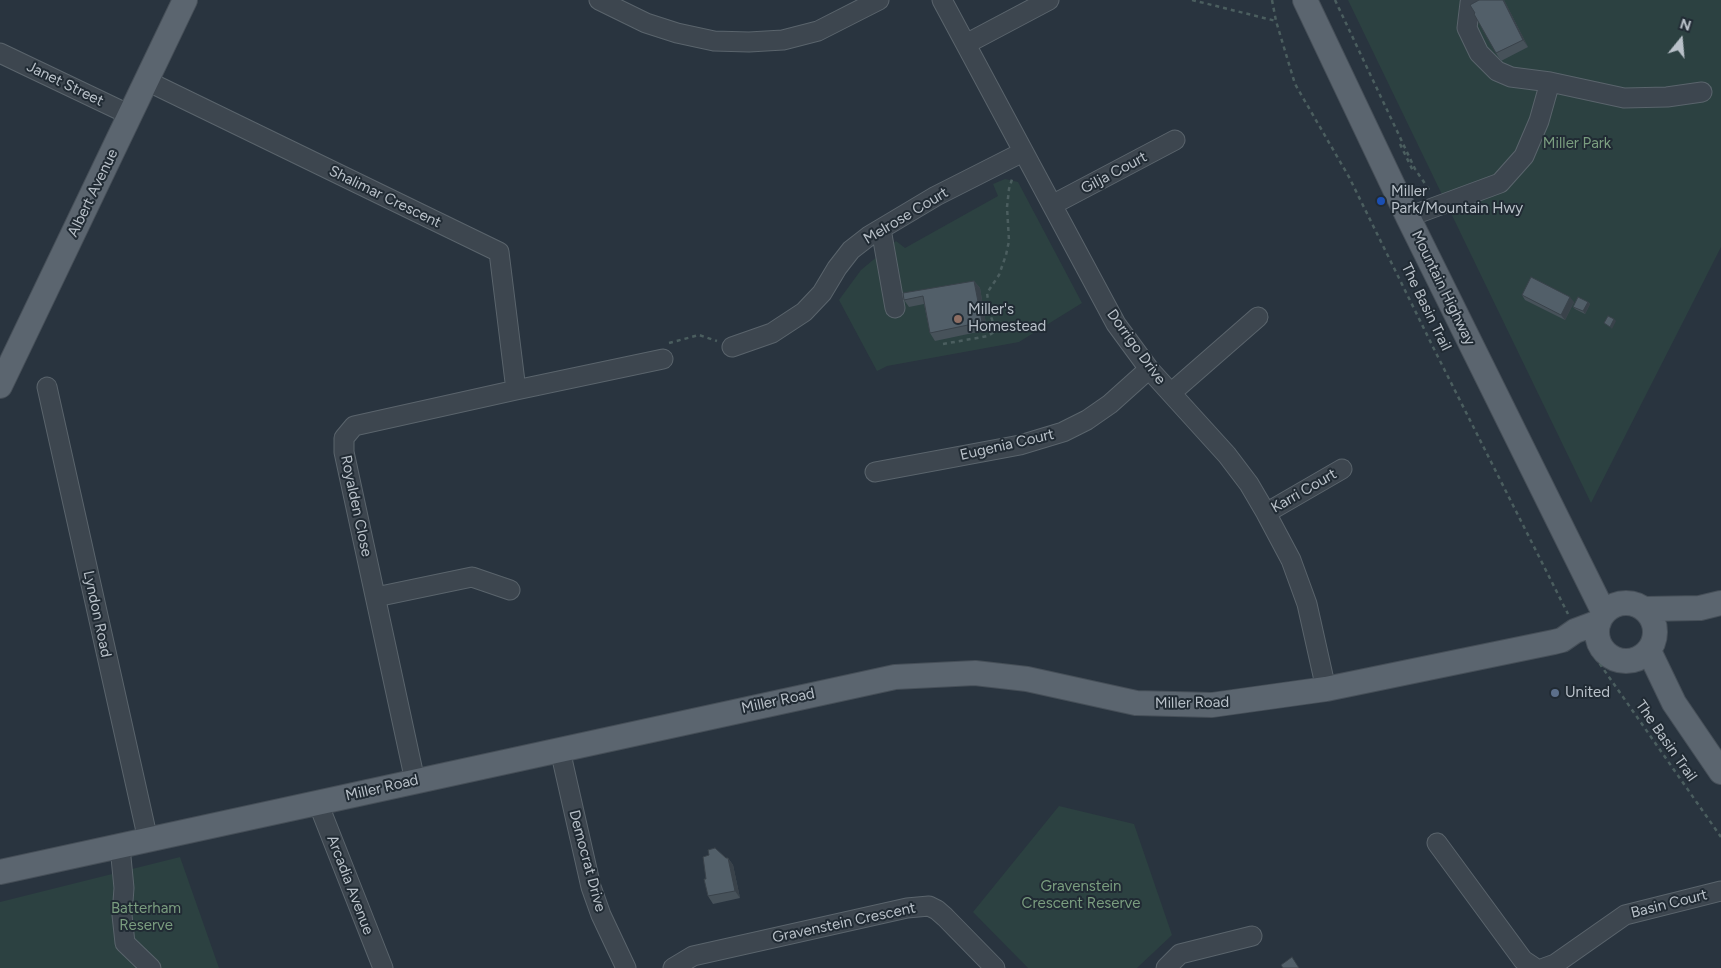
<!DOCTYPE html>
<html>
<head>
<meta charset="utf-8">
<style>
	body { margin:0 }
	#map { position:relative; width:1721px; height:968px; overflow:hidden; background:#29343f; font-family:Figtree,sans-serif }
	canvas { display:block }
	.north { position:absolute; left:1656px; top:15px; width:50px; height:50px; -webkit-text-stroke:4px #212b34; paint-order:stroke; rotate:17deg; font-size:14px; font-weight:700; line-height:20px; text-align:center; color:#b9c1c9 }
	.north::after { content:''; display:block; margin:auto; width:18px; height:22px; background:#b9c1c9; clip-path:polygon(50% 0,100% 100%,50% 72%,0 100%) }
</style>
</head>
<body>
<div id="map">
<canvas width="1721" height="968"></canvas>
<div class="north">N</div>
</div>
<script>
const g = document.querySelector('canvas').getContext('2d');
g.lineJoin = 'round';
function fillPath(path, color) { g.fillStyle = color; g.fill(path, 'evenodd'); }
const poly = rows => new Path2D(rows.map(r => 'M' + r).join(''));
function trace(path, color, width, dash) { g.strokeStyle = color; g.lineWidth = width; g.lineCap = dash ? 'butt' : 'round'; g.setLineDash(dash || []); g.stroke(path); }
function drawText(font, color, halo, rows, align = 'center') {
  g.font = font + ' Figtree,sans-serif'; g.lineWidth = 4; g.setLineDash([]); g.textBaseline = 'middle'; g.strokeStyle = halo; g.fillStyle = color; for (const [text, x, y, turn = 0] of rows) {
    g.save(); g.translate(x, y); g.rotate((+turn || 0) * Math.PI / 180); g.textAlign = isNaN(turn) ? turn : align; if (halo) g.strokeText(text, 0, 0); g.fillText(text, 0, 0); g.restore();
  }
}
const green = poly([
	[1348,0,1721,0,1721,247,1591,503],
	[1005,179,1018,182,1082,303,1019,342,887,366,877,371,839,300,861,270,896,241,905,248,998,196,993,184],
	[1059,806,1134,824,1172,935,1137,968,1028,968,973,912],
	[180,857,219,968,0,968,0,902]
]);
const path = poly([
	[1192,0,1276,21],
	[1272,0,1276,21,1295,84,1349,177,1436,353,1568,614],
	[1335,0,1415,169,1430,191],
	[1400,144,1413,171,1415,169],
	[669,343,699,335,717,341],
	[943,344,988,336,994,332,994,325,990,314,987,293,999,275,1006,255,1009,241,1007,207,1009,189,1013,176],
	[1595,657,1721,837]
]);
const minor = poly([
	[599,0,646,23,677,33,714,41,749,42,783,40,818,31,879,0],
	[942,0,1116,324,1149,369,1227,455,1249,484,1266,513,1291,560,1307,604,1326,689],
	[1472,0,1470,3,1467,28,1479,53,1497,71,1511,77,1550,82,1624,98,1667,97,1702,92],
	[966,44,1049,0],
	[0,53,130,115],
	[147,81,499,252,516,390],
	[1052,205,1175,140],
	[1408,217,1500,183,1524,156,1539,121,1550,82],
	[881,229,895,308],
	[732,347,772,333,804,312,822,293,837,268,851,250,869,236,936,196,1023,152],
	[47,387,148,840],
	[1171,393,1258,317],
	[875,472,1020,445,1063,432,1087,420,1110,404,1149,369],
	[1266,513,1342,469],
	[376,597,472,577,510,590],
	[560,750,591,887,601,915,626,968],
	[415,781,344,452,344,438,354,426,516,390,663,359],
	[318,803,383,968],
	[1437,843,1523,960,1535,968],
	[120,847,124,888,122,915,125,943,151,968],
	[673,968,693,956,907,908,929,906,937,910,945,917,995,968],
	[1166,968,1180,954,1252,936],
	[1544,968,1555,964,1625,915,1721,891]
]);
const major = poly([
	[1305,0,1408,217,1604,613],
	[0,386,185,0],
	'1597 632a29 29 0 1 1 58 0a29 29 0 1 1-58 0Z',
	[1644,609,1700,608,1721,603],
	[1649,651,1674,703,1721,772],
	[0,872,895,677,975,673,1027,679,1136,703,1212,705,1326,689,1554,642,1562,640,1575,631,1599,622]
]);
const wall = poly([
	[1504,0,1528,47,1501,61,1496,53],
	[974,281,980,288,987,330,935,341,930,333,924,304,909,307,904,300],
	[1522,295,1574,302,1565,320,1525,300],
	[1588,302,1590,304,1585,314,1575,309,1573,307],
	[726,858,728,858,733,865,740,898,713,904,708,896,706,879]
]);
const shadedWall = poly([
	[1503,0,1504,0,1528,47,1523,40],
	[974,281,980,288,987,330,982,322],
	[1570,297,1574,302,1565,320,1561,315],
	[1588,302,1590,304,1585,314,1583,311],
	[1614,319,1616,321,1612,329,1610,327],
	[728,858,733,865,740,898,735,891]
]);
const building = poly([
	[1479,0,1503,0,1523,40,1496,53,1474,14,1475,13,1470,5,1479,0],
	[1531,277,1570,297,1561,315,1522,295,1531,277],
	[974,281,982,322,930,333,923,296,904,300,903,293,974,281],
	[1578,297,1588,302,1583,311,1573,307,1578,297],
	[1608,316,1614,319,1610,327,1604,323,1608,316],
	[715,848,726,858,728,858,735,891,708,896,704,879,706,879,703,857,709,855,708,850,715,848],
	[1292,957,1299,968,1283,968,1281,965,1292,957]
]);
const markers = [
	[1381,201,5,"#1a4fb4"],
	[958,319,5,"#8d6e63"],
	[1555,693,5,"#5c6f8a"]
];
const streetNames = [
	["Janet Street",65,84,26],
	["Gilja Court",1114,173,-28],
	["Albert Avenue",93,193,-64],
	["Shalimar Crescent",385,197,26],
	["Melrose Court",906,216,-31],
	["Mountain Highway",1443,288,64],
	["The Basin Trail",1426,307,64],
	["Dorrigo Drive",1136,347,54],
	["Eugenia Court",1007,445,-13],
	["Karri Court",1304,491,-30],
	["Royalden Close",356,506,78],
	["Lyndon Road",97,614,78],
	["Miller Road",778,701,-12],
	["Miller Road",1192,703,-1],
	["The Basin Trail",1666,741,55],
	["Miller Road",382,788,-13],
	["Democrat Drive",587,861,75],
	["Arcadia Avenue",350,885,69],
	["Basin Court",1669,904,-14],
	["Gravenstein Crescent",844,923,-12]
];
const parkNames = [
	["Miller Park",1577,144],
	["Gravenstein",1081,887],
	["Crescent Reserve",1081,904],
	["Batterham",146,909],
	["Reserve",146,926]
];
const poiNames = [
	["Miller",1391,192],
	["Park/Mountain Hwy",1391,209],
	["Miller's",968,310],
	["Homestead",968,327],
	["United",1565,693]
];
fillPath(green, '#2c4141');
trace(minor, '#5a646c', 21);
trace(major, '#464f58', 26);
trace(path, '#4b5e5f', 2.5, [4, 4]);
trace(minor, '#3d464f', 19);
trace(major, '#5b656f', 24);
fillPath(wall, '#47525a');
fillPath(shadedWall, '#39424a');
fillPath(building, '#525f69');
trace(building, '#39424a', 1);
for (const [x, y, r, color] of markers) { const dot = new Path2D(); dot.arc(x, y, r, 0, 2 * Math.PI); g.fillStyle = color; g.fill(dot); trace(dot, '#212b34', 2); }
drawText('15px', '#b9c1c9', '#212b34', streetNames);
drawText('15px', '#7a9d7f', '#212b34', parkNames);
drawText('15px', '#b9c1c9', '#212b34', poiNames, 'left');
</script>
</body>
</html>
